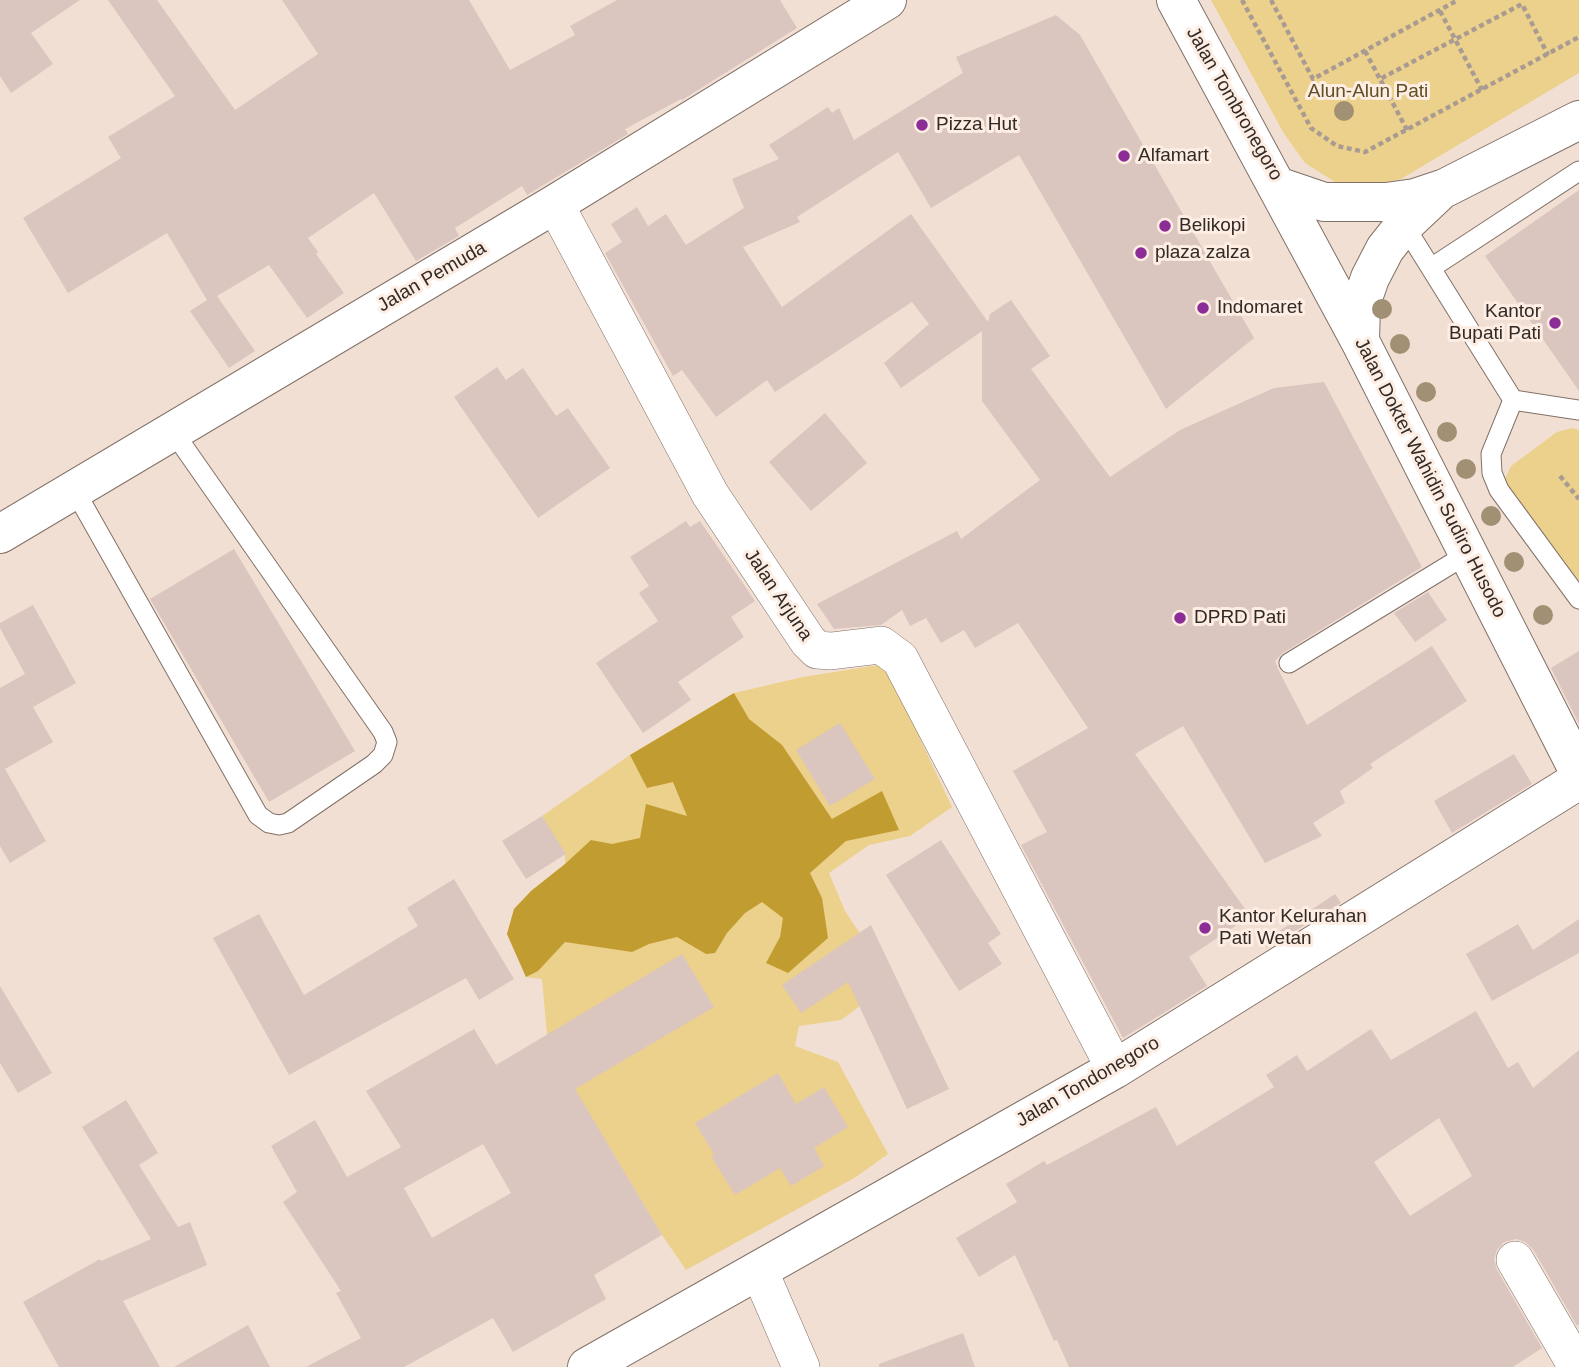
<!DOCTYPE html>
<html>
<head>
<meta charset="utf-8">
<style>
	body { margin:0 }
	canvas { display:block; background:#f2dfd3 }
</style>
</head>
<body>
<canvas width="1579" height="1367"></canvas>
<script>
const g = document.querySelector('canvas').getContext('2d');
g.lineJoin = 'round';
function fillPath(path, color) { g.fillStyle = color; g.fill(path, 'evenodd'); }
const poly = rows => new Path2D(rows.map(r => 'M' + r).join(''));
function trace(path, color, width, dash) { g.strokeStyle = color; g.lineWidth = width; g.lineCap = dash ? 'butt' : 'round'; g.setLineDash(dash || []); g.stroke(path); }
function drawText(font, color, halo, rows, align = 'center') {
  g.font = font + ' Helvetica,sans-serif'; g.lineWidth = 6; g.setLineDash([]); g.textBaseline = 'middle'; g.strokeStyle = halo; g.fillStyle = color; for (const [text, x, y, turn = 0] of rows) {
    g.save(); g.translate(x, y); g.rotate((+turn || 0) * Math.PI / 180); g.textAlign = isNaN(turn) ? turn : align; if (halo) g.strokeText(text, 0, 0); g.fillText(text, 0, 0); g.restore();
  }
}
const green = poly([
	[1211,0,1579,0,1579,73,1401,179,1364,187,1335,182,1305,163,1283,132],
	[1573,428,1579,430,1579,589,1511,494,1505,479,1511,466,1557,432],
	[885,664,952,807,910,836,869,845,829,873,845,911,892,982,841,1020,799,1026,795,1046,838,1062,888,1154,856,1177,686,1270,662,1235,574,1089,547,1035,542,979,526,977,507,934,514,909,531,891,565,864,565,854,542,816,630,755,734,693,803,677]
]);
const forest = poly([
	[734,693,749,719,782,745,832,819,882,791,899,830,846,841,810,873,822,898,828,938,788,973,766,963,780,937,783,918,762,902,745,913,727,933,715,953,706,954,677,937,649,944,632,952,565,942,538,971,526,977,507,934,514,909,531,891,565,864,591,840,612,844,640,838,646,804,687,816,673,782,647,788,630,755]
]);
const building = poly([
	[0,0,80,0,31,33,53,64,11,93,0,76],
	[108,0,157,0,235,110,318,54,282,0,469,0,510,70,575,35,570,26,617,0,780,0,797,28,682,100,681,99,625,129,628,134,527,195,522,186,455,228,459,236,416,261,374,193,308,238,318,252,316,254,344,293,307,318,269,265,217,296,255,351,229,368,190,311,207,300,167,233,68,293,23,218,121,158,108,137,175,96],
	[1056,15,1080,35,1254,338,1166,409,1019,155,931,208,898,152,797,217,800,222,743,247,782,307,911,214,988,322,990,314,1011,300,1050,356,1031,369,1110,477,1180,430,1274,388,1324,382,1422,567,1283,653,1275,661,1278,669,1307,725,1432,646,1467,701,1370,764,1373,768,1340,791,1345,803,1313,823,1322,836,1265,863,1183,726,1135,754,1250,916,1189,957,1207,986,1123,1038,1021,845,1047,832,1013,771,1088,728,1018,623,975,648,964,630,941,643,926,618,910,626,902,610,881,625,834,629,817,604,957,531,961,539,1040,480,982,401,982,331,901,388,884,363,929,324,912,302,775,392,767,380,716,417,682,370,673,376,605,253,622,242,611,224,637,207,648,226,666,214,686,245,744,208,732,179,779,159,769,145,828,107,832,113,839,108,854,140,963,73,956,57],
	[1579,190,1579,391,1485,256],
	[497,367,506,380,523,368,556,416,568,408,610,468,538,518,454,397],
	[825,413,867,463,811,511,769,462],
	[686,521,690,527,700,521,755,601,731,617,744,637,678,682,691,700,643,733,596,663,658,621,639,593,649,586,630,557],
	[234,549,355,751,269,802,150,599],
	[1428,592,1447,620,1415,642,1394,613],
	[33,605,76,683,33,707,53,742,5,769,46,841,10,863,0,846,0,688,25,674,0,628,0,623],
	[1579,651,1579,724,1551,668],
	[840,723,875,779,830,806,796,750],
	[1514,754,1532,784,1452,833,1434,801],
	[542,816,566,854,526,879,502,841],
	[941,840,1001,934,988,943,1002,964,959,991,886,875],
	[454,879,514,979,479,1000,466,978,289,1075,213,938,259,914,304,995,418,926,407,908],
	[1335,894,1341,903,1267,948,1263,942],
	[1579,919,1579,953,1492,1001,1466,954,1518,924,1533,950],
	[871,925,949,1089,907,1109,848,982,801,1013,782,985],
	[682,954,714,1007,575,1089,662,1235,594,1275,606,1299,513,1352,493,1318,404,1367,306,1367,361,1338,336,1293,341,1291,283,1202,297,1192,271,1146,315,1120,347,1177,401,1147,366,1091,474,1029,496,1065],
	[483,1144,511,1193,432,1238,404,1188],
	[0,986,52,1073,18,1093,0,1063],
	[1476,1011,1508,1068,1518,1062,1533,1088,1579,1050,1579,1324,1577,1326,1533,1249,1525,1242,1516,1239,1504,1242,1497,1250,1494,1259,1497,1270,1542,1348,1513,1367,1069,1367,1057,1340,1054,1341,1015,1255,979,1277,956,1238,1017,1202,1006,1184,1044,1161,1047,1165,1156,1107,1177,1146,1274,1087,1266,1075,1297,1055,1307,1071,1371,1029,1391,1060],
	[1439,1118,1472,1176,1410,1216,1374,1162],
	[778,1073,796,1104,824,1087,848,1127,814,1148,824,1166,791,1186,780,1168,735,1195,711,1156,714,1154,695,1123],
	[126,1100,158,1153,139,1165,178,1227,190,1222,207,1265,123,1301,160,1367,59,1367,23,1302,100,1259,101,1261,151,1239,82,1127],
	[248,1325,270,1367,174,1367],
	[963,1333,975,1367,879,1367,879,1364]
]);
const path = poly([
	[1242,0,1311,128,1337,146,1365,152,1579,37],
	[1271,0,1313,79,1458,0],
	[1440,11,1482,90],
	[1365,51,1380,79],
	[1407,130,1380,79,1522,4,1548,55],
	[1560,476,1579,499]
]);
const lane = poly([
	[1404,225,1513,400,1579,410],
	[1431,268,1579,171],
	[1513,400,1491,454,1492,473,1499,490,1579,599],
	[74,489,258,815,269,823,279,825,288,823,374,764,383,755,387,742,383,732,172,430],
	[1289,663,1469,553]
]);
const street = poly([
	[555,204,710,494,808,641,817,650,831,651,881,645,900,659,1115,1069],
	[1515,1260,1577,1367],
	[759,1270,801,1367]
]);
const secondary = poly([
	[1176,0,1360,341,1579,772],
	[1277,186,1324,202,1386,202,1415,198,1445,188,1579,120],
	[1360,341,1361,304,1370,278,1385,249,1404,225,1439,192],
	[0,534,555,204,887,0],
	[587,1367,1115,1069,1579,780]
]);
const trees = [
	[1344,111],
	[1382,309],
	[1400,344],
	[1426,392],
	[1447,432],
	[1466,469],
	[1491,516],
	[1514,562],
	[1543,615]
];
const markers = [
	[922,125,7,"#8c2d97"],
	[1124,156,7,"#8c2d97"],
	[1165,226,7,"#8c2d97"],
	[1141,253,7,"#8c2d97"],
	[1203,308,7,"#8c2d97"],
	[1555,323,7,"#8c2d97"],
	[1180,618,7,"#8c2d97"],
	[1205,928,7,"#8c2d97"]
];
const parkNames = [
	["Alun-Alun Pati",1368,92]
];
const streetNames = [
	["Jalan Tombronegoro",1234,104,60],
	["Jalan Pemuda",432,277,-30],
	["Jalan Dokter Wahidin Sudiro Husodo",1430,478,63],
	["Jalan Arjuna",778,595,56],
	["Jalan Tondonegoro",1088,1082,-30]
];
const poiNames = [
	["Pizza Hut",936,125],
	["Alfamart",1138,156],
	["Belikopi",1179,226],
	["plaza zalza",1155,253],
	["Indomaret",1217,308],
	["Kantor",1541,312,"right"],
	["Bupati Pati",1541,334,"right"],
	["DPRD Pati",1194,618],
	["Kantor Kelurahan",1219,917],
	["Pati Wetan",1219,939]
];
fillPath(green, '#ebd18b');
fillPath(forest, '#c19d31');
fillPath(building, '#dbc5bf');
trace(lane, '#827167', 21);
trace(street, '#827167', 38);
trace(secondary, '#827167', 40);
trace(path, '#aa9b92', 4.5, [5, 3.5]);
trace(lane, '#fff', 19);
trace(street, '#fff', 37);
trace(secondary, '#fff', 38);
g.fillStyle = '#a19073';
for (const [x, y] of trees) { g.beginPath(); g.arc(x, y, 10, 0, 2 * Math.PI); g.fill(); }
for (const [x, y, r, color] of markers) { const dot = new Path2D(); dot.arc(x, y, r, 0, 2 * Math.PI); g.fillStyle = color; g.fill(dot); trace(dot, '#fdede3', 2.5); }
drawText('19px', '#5f4f25', '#fdede3', parkNames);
drawText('19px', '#322a26', '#fdede3', streetNames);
drawText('19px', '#322a26', '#fdede3', poiNames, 'left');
</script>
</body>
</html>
